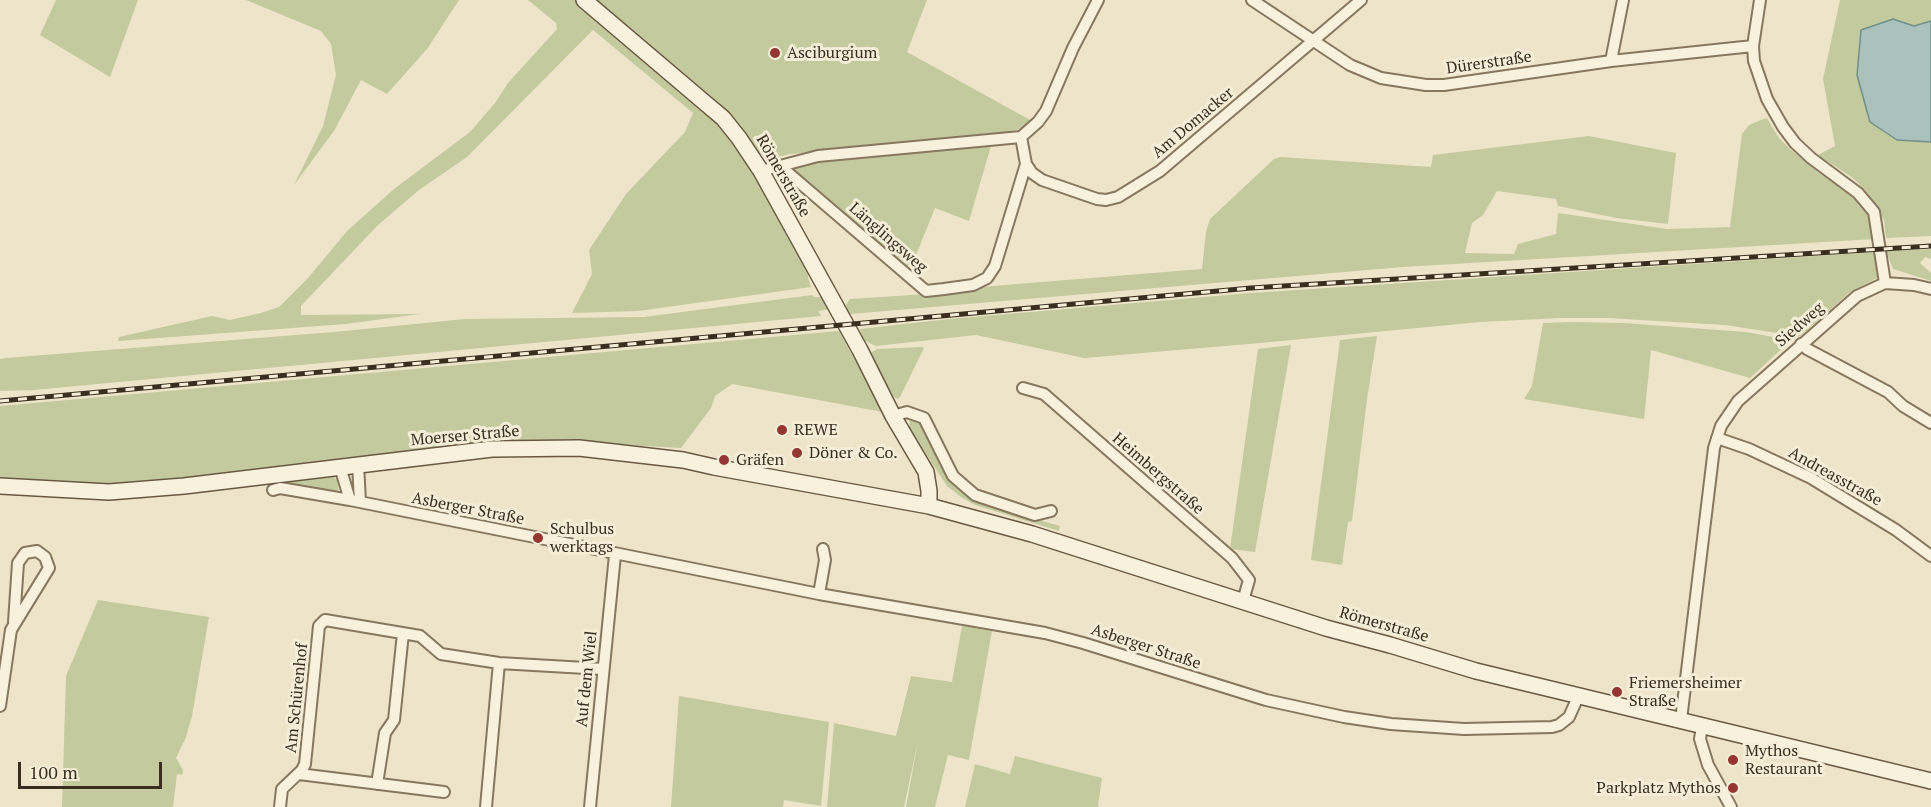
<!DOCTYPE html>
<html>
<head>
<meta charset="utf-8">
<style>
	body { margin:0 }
	#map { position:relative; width:1931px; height:807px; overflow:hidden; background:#ede4ca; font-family:"PT Serif",serif }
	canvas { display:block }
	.scale { position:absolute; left:18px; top:762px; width:144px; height:27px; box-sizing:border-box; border:3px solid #3a2e21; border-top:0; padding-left:8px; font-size:18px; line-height:21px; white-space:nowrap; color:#3a2e21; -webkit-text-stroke:4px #f4eed9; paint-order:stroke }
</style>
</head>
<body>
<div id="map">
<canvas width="1931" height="807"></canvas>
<div class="scale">100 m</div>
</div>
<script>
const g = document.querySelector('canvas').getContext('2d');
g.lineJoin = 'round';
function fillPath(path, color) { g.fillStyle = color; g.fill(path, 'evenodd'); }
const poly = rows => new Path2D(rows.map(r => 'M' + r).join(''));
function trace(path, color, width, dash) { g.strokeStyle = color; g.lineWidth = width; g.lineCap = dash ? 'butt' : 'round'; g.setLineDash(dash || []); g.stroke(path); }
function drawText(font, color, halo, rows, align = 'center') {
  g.font = font + ' "PT Serif",serif'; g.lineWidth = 6; g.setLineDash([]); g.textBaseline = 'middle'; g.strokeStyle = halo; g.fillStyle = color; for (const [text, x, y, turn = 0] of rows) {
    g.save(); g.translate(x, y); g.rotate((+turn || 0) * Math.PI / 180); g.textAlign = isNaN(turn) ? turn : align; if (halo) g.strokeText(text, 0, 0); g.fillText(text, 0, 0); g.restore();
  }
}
const green = poly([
	[56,0,138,0,110,77,40,35],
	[246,0,459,0,427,49,387,94,361,80,334,131,294,185,323,126,336,75,331,44,321,31],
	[528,0,577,0,716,116,732,134,808,269,808,278,811,287,638,311,572,313,592,274,589,250,626,194,685,132,693,113,593,30,467,157,419,190,378,225,301,306,301,315,420,314,346,324,118,341,119,337,212,316,230,320,261,313,279,307,308,278,347,231,394,189,470,132,495,103,508,83,557,29,556,23],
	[591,0,927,0,907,52,1032,121,1023,128,995,136,790,154,769,159,761,154,740,128],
	[1840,0,1931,0,1931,21,1914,26,1893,19,1897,140,1931,142,1931,236,1886,238,1884,220,1870,196,1853,178,1818,155,1835,146,1823,79],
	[1765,116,1770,123,1772,127,1779,138,1790,149,1820,174,1854,196,1868,211,1875,239,1403,267,850,314,845,306,850,299,927,294,993,286,1202,269,1206,232,1210,219,1274,159,1280,157,1431,167,1433,155,1589,136,1676,153,1668,224,1616,218,1558,206,1556,199,1497,191,1483,215,1472,223,1465,253,1514,254,1518,244,1556,234,1558,213,1667,229,1730,227,1742,134,1749,125,1766,118],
	[991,146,969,221,935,208,912,265,904,267,794,174,792,167,811,163],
	[1931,249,1931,259,1925,257,1920,263,1931,273,1931,281,1893,269,1886,251],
	[1876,252,1877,278,1850,292,1803,334,1794,340,1777,333,1725,325,1607,318,1562,318,1480,322,1260,343,1084,358,976,335,876,346,863,340,860,329,949,319,1251,293],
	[812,295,814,297,822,297,830,309,818,311,821,316,34,390,0,391,0,359,6,358,334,332,465,319,644,317],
	[1573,322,1624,323,1746,332,1779,338,1786,345,1750,378,1651,350,1644,419,1524,399,1532,386,1543,323],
	[839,331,883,412,732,384,715,396,711,408,681,448,531,440,492,442,357,457,244,473,110,487,0,481,0,406],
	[1377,336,1367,399,1352,521,1348,522,1342,565,1311,560,1340,340],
	[1291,345,1255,552,1230,549,1258,349],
	[922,347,924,348,900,397,898,399,894,397,872,359,871,353,877,349],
	[915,417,920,420,958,486,1035,519,1060,526,1059,531,975,505,961,497,947,486,909,428,910,419],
	[331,475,337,480,339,495,279,484,278,481],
	[98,600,209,617,192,716,186,737,176,758,183,770,182,775,177,774,173,807,62,807,66,676],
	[962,626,992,631,969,760,948,755,935,807,906,807,918,741,904,807,827,807,834,723,896,736,911,676,952,682],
	[679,696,829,722,821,806,784,800,783,807,671,807],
	[1015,756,1102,778,1098,806,1100,807,965,807,975,764,1010,774]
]);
const water = poly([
	[1893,19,1914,26,1931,21,1931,142,1897,140,1870,122,1857,75,1861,30,1893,19]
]);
const street = poly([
	[1252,0,1350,65,1381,78,1426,85,1444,85,1611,61,1753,46],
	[1760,0,1753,46,1754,61,1767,99,1783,127,1795,143,1811,158,1858,193,1874,212,1885,283],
	[1611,61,1623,0],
	[1026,164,1032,173,1042,180,1097,199,1106,200,1118,197,1160,171,1361,0],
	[779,165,926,291,944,289,973,285,987,278,995,266,1026,164,1021,137],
	[761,171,818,156,1021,137,1038,122,1046,111,1073,48,1098,0],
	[1801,344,1807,349,1888,392,1903,406,1931,423],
	[1023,388,1044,394,1232,558,1249,580,1243,601],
	[893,416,907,412,924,418,953,476,975,495,1035,515,1051,511],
	[1717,438,1749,449,1811,478,1896,530,1931,556],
	[358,464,360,502],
	[340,467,350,500],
	[273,490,280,488,350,500,819,594,1045,633,1083,643,1266,700,1344,717,1391,724,1464,729,1552,727,1559,725,1569,717,1578,697],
	[819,594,825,560,823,549],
	[0,706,11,630,49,568,45,557,37,551,25,553,18,563,14,622],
	[1681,720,1714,448,1721,426,1738,401,1857,296,1885,283,1914,285,1931,289],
	[1702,726,1700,739,1708,765,1731,807],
	[299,774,444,792],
	[377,784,385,733,394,720,403,633],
	[280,807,282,789,302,770,305,764,319,626,325,620,420,636,441,654,499,663,603,669],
	[486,807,499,663],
	[590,807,615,555]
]);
const secondary = poly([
	[584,0,704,102,723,118,739,138,761,171,860,350,893,416,926,472,929,491,929,506],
	[0,486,109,492,184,486,492,449,579,448,683,460,714,467,929,506,1032,534,1326,628,1390,645,1476,671,1931,781]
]);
const rail = poly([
	[0,401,1251,288,1931,246]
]);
const markers = [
	[775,53,6,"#943632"],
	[782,430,6,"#943632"],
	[797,453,6,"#943632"],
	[724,460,6,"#943632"],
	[538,538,6,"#943632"],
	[1617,692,6,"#943632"],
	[1733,760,6,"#943632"],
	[1733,788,6,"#943632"]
];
const poiNames = [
	["Asciburgium",787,53],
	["REWE",794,430],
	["Döner & Co.",809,453],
	["Gräfen",736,460],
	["Schulbus",550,529],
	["werktags",550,547],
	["Friemersheimer",1629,683],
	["Straße",1629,701],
	["Mythos",1745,751],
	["Restaurant",1745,769],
	["Parkplatz Mythos",1721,788,"right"]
];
const streetNames = [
	["Dürerstraße",1489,63,-8],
	["Am Domacker",1193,123,-40],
	["Römerstraße",783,176,60],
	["Länglingsweg",888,238,41],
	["Siedweg",1800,325,-41],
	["Moerser Straße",465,436,-5],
	["Heimbergstraße",1158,474,41],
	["Andreasstraße",1835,477,29],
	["Asberger Straße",468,509,11],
	["Römerstraße",1384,625,16],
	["Asberger Straße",1146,647,18],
	["Auf dem Wiel",587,679,-84],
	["Am Schürenhof",297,698,-84]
];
fillPath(green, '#c3cb9e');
fillPath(water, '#aac1bc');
trace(water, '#719089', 1.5);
trace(street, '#88775f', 14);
trace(secondary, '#6a5842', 18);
trace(street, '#f8f1dd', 10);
trace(secondary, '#f8f1dd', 15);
trace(rail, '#3a2e21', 5);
trace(rail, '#f4eed9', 3, [9]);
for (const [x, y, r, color] of markers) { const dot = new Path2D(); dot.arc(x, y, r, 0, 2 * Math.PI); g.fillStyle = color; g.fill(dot); trace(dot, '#f4eed9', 2); }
drawText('16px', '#3a2e21', '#f4eed9', poiNames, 'left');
drawText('16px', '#3a2e21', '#f4eed9', streetNames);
</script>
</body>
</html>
